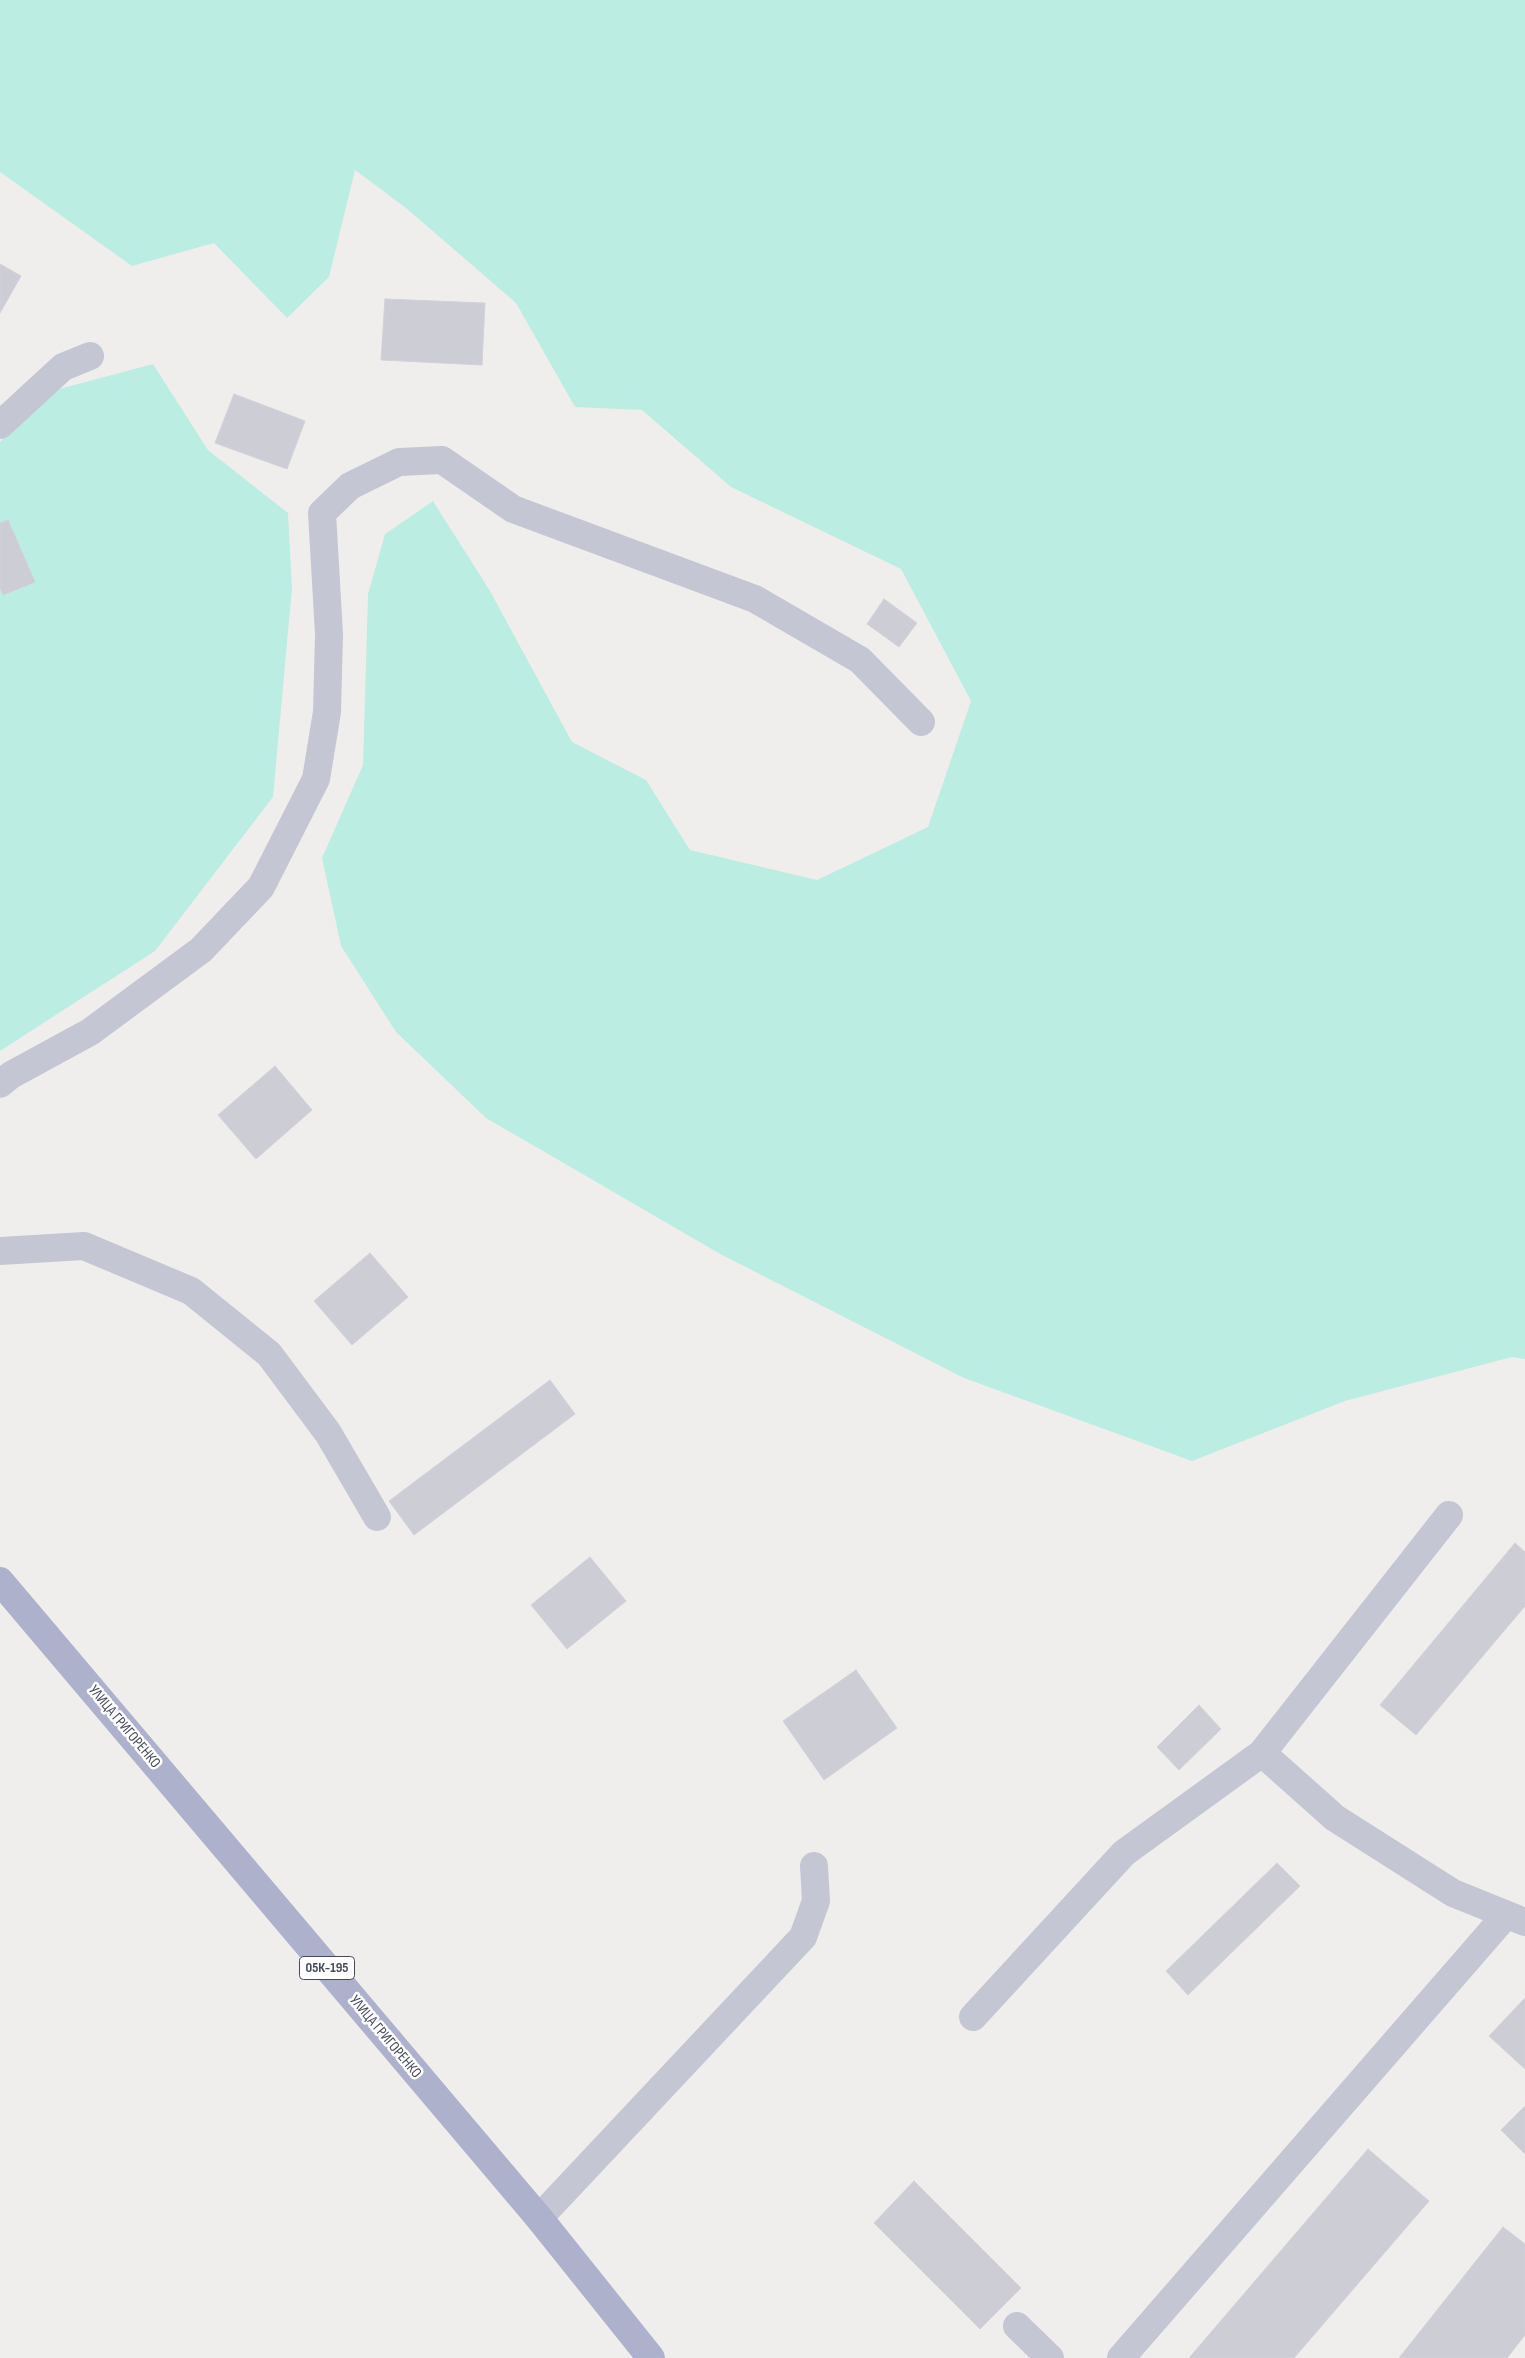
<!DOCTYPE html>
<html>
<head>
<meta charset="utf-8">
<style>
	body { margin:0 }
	canvas { display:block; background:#f0eeed }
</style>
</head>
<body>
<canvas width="1525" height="2358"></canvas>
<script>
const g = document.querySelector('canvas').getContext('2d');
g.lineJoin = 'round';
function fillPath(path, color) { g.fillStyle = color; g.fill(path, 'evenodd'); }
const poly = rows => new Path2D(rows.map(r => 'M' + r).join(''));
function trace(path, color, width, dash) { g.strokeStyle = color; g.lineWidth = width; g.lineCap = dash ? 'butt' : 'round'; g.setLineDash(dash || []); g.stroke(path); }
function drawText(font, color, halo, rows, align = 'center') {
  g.font = font + ' "Sofia Sans Condensed",sans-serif'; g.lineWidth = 5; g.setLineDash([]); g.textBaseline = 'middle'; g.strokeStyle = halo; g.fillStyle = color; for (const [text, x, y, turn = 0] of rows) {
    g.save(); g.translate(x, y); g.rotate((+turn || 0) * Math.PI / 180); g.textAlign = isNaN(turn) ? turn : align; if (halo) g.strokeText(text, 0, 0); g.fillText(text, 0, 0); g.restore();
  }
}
const green = poly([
	[0,0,1525,0,1525,1359,1512,1357,1345,1401,1192,1461,964,1378,722,1255,486,1118,396,1032,341,946,322,858,363,765,368,594,385,534,433,501,490,591,572,742,646,780,690,850,817,880,928,827,971,701,901,569,731,487,642,410,575,407,516,303,406,208,355,170,329,277,287,318,214,243,132,266,0,172],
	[153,364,208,450,288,513,292,588,273,797,155,951,0,1051,0,442,44,393]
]);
const building = poly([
	[0,264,21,276,0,313,0,264],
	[385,299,485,303,482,365,381,360,385,299],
	[234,394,305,421,287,469,215,443,234,394],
	[8,520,35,582,3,595,0,587,0,523,8,520],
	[884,599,917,623,899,647,867,624,884,599],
	[275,1066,312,1110,256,1159,218,1115,275,1066],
	[370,1253,408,1297,352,1345,314,1301,370,1253],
	[550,1380,575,1414,414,1535,389,1501,550,1380],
	[1515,1543,1525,1552,1525,1606,1416,1735,1380,1705,1515,1543],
	[590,1557,626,1601,567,1649,531,1605,590,1557],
	[856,1670,897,1728,824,1780,783,1721,856,1670],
	[1199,1705,1221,1729,1179,1770,1157,1747,1199,1705],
	[1277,1863,1300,1886,1188,1995,1166,1971,1277,1863],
	[1525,1998,1525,2069,1489,2036,1525,1998],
	[1525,2106,1525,2154,1501,2130,1525,2106],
	[1368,2149,1429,2201,1294,2358,1189,2358,1368,2149],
	[914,2181,1021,2288,980,2329,874,2223,914,2181],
	[1503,2227,1525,2244,1525,2335,1507,2358,1399,2358,1503,2227]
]);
const minor = poly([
	[0,425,63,367,90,356],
	[0,1084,11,1075,90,1032,201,950,261,887,316,779,327,712,329,634,322,513,350,486,399,462,442,460,513,509,755,599,860,660,921,722],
	[0,1251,84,1246,191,1291,269,1354,328,1433,377,1517],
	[1449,1515,1262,1753,1335,1818,1453,1893,1525,1922],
	[973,2017,1124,1853,1262,1753],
	[539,2218,803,1937,816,1901,814,1866],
	[1017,2326,1050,2358],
	[1121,2358,1506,1915]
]);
const major = poly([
	[0,1581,539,2218,651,2358]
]);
const shields = [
	[327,1968,55]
];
const shieldNames = [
	["05К-195",327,1968]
];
const streetNames = [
	["УЛИЦА ГРИГОРЕНКО",124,1727,50],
	["УЛИЦА ГРИГОРЕНКО",385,2037,50]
];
fillPath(green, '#bcede2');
fillPath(building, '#cdced5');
trace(building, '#d2d1d9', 1);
trace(minor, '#c4c6d4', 28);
trace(major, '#aeb1cc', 28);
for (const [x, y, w] of shields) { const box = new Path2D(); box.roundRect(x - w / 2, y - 11.5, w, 23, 4); g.fillStyle = '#fff'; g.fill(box); trace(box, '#46495a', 1); }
drawText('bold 14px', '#46495a', null, shieldNames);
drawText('15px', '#46495a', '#fff', streetNames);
</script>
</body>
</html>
